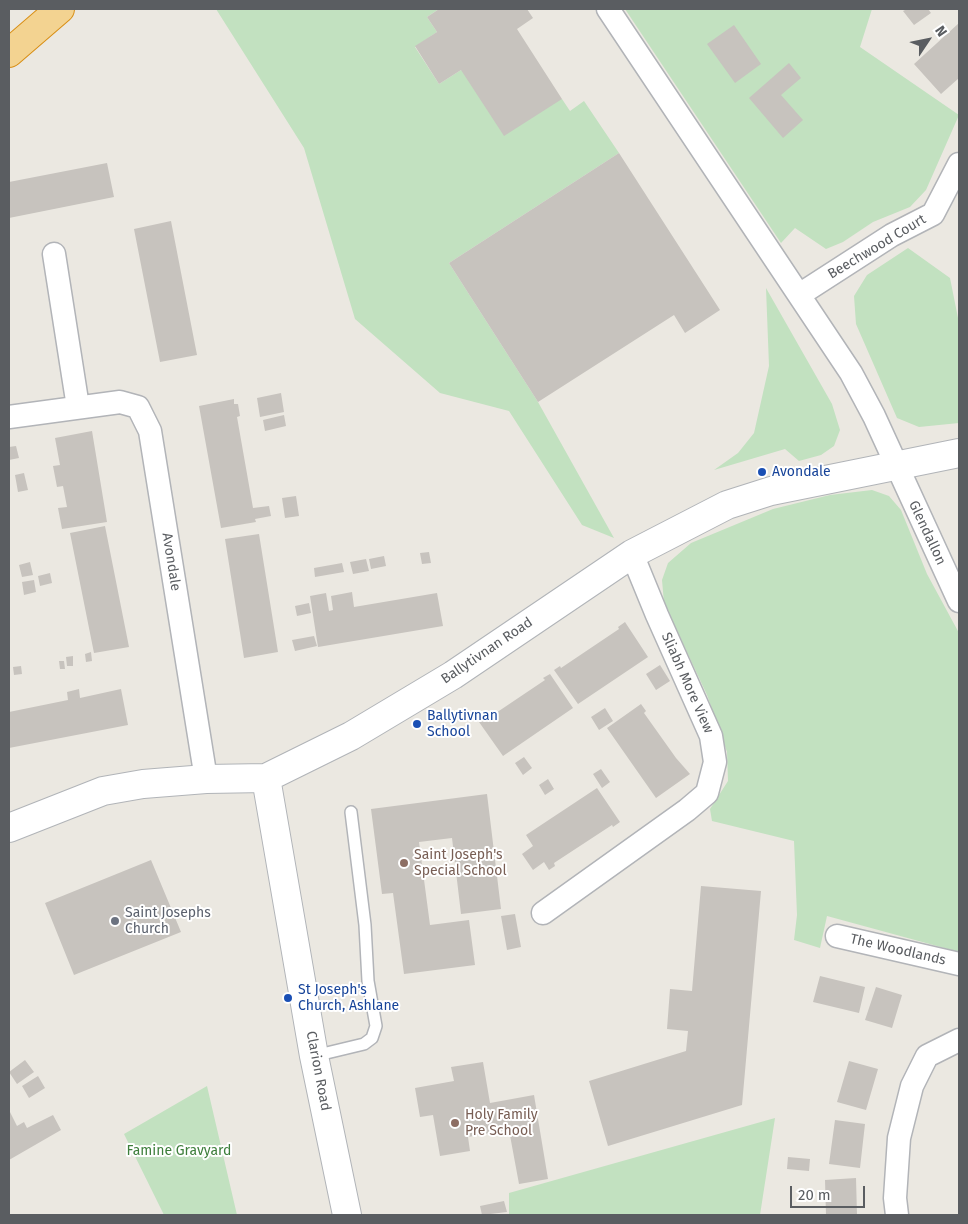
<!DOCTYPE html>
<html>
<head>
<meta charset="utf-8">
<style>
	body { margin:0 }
	#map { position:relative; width:968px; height:1224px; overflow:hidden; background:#ebe8e1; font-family:"Fira Sans",sans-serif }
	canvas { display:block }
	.frame { position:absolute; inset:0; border:10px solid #5a5d61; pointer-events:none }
	.north { position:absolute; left:903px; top:15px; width:50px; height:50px; -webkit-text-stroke:4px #fff; paint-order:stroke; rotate:56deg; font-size:14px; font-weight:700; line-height:20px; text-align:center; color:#5a5d61 }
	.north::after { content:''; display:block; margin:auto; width:18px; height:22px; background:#5a5d61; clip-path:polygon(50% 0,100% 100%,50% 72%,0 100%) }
	.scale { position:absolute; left:790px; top:1186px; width:75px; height:22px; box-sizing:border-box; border:2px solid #5a5d61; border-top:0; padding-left:6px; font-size:15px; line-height:18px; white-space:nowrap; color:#5a5d61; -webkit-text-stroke:4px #fff; paint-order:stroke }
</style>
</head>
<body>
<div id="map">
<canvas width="968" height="1224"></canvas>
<div class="frame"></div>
<div class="north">N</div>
<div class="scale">20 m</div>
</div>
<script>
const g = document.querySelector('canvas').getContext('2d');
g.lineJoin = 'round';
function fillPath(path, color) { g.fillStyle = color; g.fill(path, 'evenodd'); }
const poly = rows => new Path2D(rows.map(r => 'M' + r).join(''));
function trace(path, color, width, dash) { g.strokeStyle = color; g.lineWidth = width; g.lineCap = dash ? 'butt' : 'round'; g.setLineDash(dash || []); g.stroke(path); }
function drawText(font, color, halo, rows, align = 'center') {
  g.font = font + ' "Fira Sans",sans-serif'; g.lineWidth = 4; g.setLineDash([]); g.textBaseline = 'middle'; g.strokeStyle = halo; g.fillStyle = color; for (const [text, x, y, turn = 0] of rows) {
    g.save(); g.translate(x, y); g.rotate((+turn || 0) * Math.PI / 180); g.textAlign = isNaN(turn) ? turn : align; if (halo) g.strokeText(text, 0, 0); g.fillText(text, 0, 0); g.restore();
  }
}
const green = poly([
	[216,9,439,9,427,17,437,32,415,47,439,84,461,70,562,99,570,111,584,101,619,153,449,263,538,402,614,538,582,525,509,411,440,393,355,319,304,148],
	[625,9,872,9,860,47,959,115,926,190,910,207,873,222,843,242,826,249,795,228,781,243],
	[908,248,950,278,959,323,959,423,919,427,897,418,856,324,854,296,867,275],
	[766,288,832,404,840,430,834,446,821,455,799,461,785,449,714,470,738,453,754,433,769,366],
	[872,490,889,496,901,510,927,574,959,633,959,952,827,916,820,948,794,940,797,915,794,841,712,821,710,809,728,781,727,752,707,695,664,603,662,580,668,563,691,543,773,509,830,495],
	[207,1086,237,1215,164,1215,124,1134],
	[775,1118,760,1215,509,1215,509,1193]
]);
const building = poly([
	[439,9,527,9,533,18,517,29,562,99,504,136,461,70,439,84,415,46,437,32,427,17],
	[907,9,928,9,931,13,914,25,903,11],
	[959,23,959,78,941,94,914,64],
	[734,25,761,64,735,83,707,44],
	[789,63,801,78,781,95,803,120,783,138,749,98],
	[619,153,720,310,685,333,674,315,538,402,449,263],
	[107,163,114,197,9,218,9,182],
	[171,221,197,355,160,362,134,229],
	[281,393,284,412,260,417,257,398],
	[234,399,234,404,238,404,240,416,237,417,253,508,269,506,271,516,255,519,256,522,221,528,199,406],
	[284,415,286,426,265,431,263,420],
	[92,431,107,522,62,529,58,508,67,507,63,486,57,487,53,466,60,465,55,438],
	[16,446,19,458,9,460,9,447],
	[24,473,28,490,18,492,15,475],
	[296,496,299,516,285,518,282,498],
	[105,526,129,647,94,653,70,533],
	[259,534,278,652,244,658,225,539],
	[429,552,431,563,422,564,420,553],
	[384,556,386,566,371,569,369,559],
	[366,559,369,571,353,574,350,562],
	[30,562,33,575,22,577,19,565],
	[342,563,344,572,315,577,314,568],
	[50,573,52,583,40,586,38,576],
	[34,580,36,592,24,595,22,582],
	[352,592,354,607,437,593,443,626,318,647,310,596,326,593,329,611,333,610,331,596],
	[309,603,311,613,297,616,295,606],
	[625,622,648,657,578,704,554,670,560,666,561,668,619,629,618,627],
	[314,636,317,646,295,651,292,640],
	[91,652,92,661,86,662,85,654],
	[73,656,73,666,67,666,66,657],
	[59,661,64,661,65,669,60,669],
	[660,665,670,681,656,690,646,674],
	[21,666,22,674,14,675,13,667],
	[550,674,573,708,503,756,479,722,486,717,487,719,545,680,543,678],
	[79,689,80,698,121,689,128,725,9,748,9,712,68,700,67,692],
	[641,704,646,711,644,713,676,758,690,774,656,798,607,728],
	[605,708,613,721,599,730,591,717],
	[524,757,532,768,523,775,515,763],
	[601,769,610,782,602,788,593,774],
	[548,779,554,789,545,795,539,785],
	[597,788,620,822,613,827,612,825,554,863,555,866,549,870,544,862,533,870,522,854,533,846,526,835],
	[487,794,501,909,461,914,452,838,419,842,430,925,469,920,475,965,404,974,393,893,382,894,371,809],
	[151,860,181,932,74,975,45,903],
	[701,886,761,891,742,1105,608,1146,589,1081,686,1051,688,1031,667,1029,670,989,692,991],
	[515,914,521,947,507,950,501,916],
	[820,976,865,987,859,1013,813,1002],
	[876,987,902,995,892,1028,865,1020],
	[25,1060,34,1072,17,1084,9,1072],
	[849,1061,878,1069,866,1110,837,1102],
	[483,1062,490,1103,534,1095,548,1179,519,1184,509,1130,468,1137,470,1151,440,1156,433,1115,420,1117,415,1088,454,1081,451,1067],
	[38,1076,45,1088,29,1098,22,1086],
	[9,1110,17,1126,24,1122,27,1128,53,1115,61,1130,9,1160],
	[835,1120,865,1124,860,1168,829,1164],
	[788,1157,810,1159,809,1171,787,1169],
	[856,1178,857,1215,826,1215,825,1180],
	[504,1201,507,1212,482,1215,480,1206]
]);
const lane = poly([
	[314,1056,364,1044,372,1038,376,1026,368,981,365,925,351,812]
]);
const street = poly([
	[608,9,851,373,874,416,959,601],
	[54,254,78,407],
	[799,295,892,235,933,214,959,164],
	[9,417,120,402,138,407,150,431,206,779],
	[543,913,687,810,707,793,715,762,711,736,657,615,632,554],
	[837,936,959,964],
	[897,1215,895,1198,899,1138,912,1086,927,1056,959,1040]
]);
const secondary = poly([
	[266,778,314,1056,347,1215],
	[9,828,103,791,143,784,206,779,266,778,351,736,453,675,632,554,727,505,771,491,959,453]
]);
const highway = poly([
	[9,53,60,9]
]);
const markers = [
	[762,472,5,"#1a4fb4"],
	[417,724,5,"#1a4fb4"],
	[404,863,5,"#8d6e63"],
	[115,921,5,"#6b7280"],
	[288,998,5,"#1a4fb4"],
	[455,1123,5,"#8d6e63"]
];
const streetNames = [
	["Beechwood Court",877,247,-31],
	["Glendallon",927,533,65],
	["Avondale",171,562,81],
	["Ballytivnan Road",487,651,-34],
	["Sliabh More View",687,683,66],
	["The Woodlands",898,950,13],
	["Clarion Road",318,1071,79]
];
const transitNames = [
	["Avondale",772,472],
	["Ballytivnan",427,716],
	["School",427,732],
	["St Joseph's",298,990],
	["Church, Ashlane",298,1006]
];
const educationNames = [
	["Saint Joseph's",414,855],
	["Special School",414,871],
	["Holy Family",465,1115],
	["Pre School",465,1131]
];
const worshipNames = [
	["Saint Josephs",125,913],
	["Church",125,929]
];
const parkNames = [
	["Famine Gravyard",179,1151]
];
fillPath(green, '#c2e1c0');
fillPath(building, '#c7c3be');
trace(lane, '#b2b4b8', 14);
trace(street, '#b2b4b8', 25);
trace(secondary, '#b1b4b8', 30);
trace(highway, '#d88e14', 30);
trace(lane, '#fff', 11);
trace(street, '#fff', 22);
trace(secondary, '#fff', 28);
trace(highway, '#f3d391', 28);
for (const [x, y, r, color] of markers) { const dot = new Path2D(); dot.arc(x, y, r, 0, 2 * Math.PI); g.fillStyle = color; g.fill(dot); trace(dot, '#fff', 2); }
drawText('14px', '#5a5d61', '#fff', streetNames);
drawText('14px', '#164399', '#fff', transitNames, 'left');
drawText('14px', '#785e54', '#fff', educationNames, 'left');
drawText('14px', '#5b616d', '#fff', worshipNames, 'left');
drawText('14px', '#3d7e3b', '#fff', parkNames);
</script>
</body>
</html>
